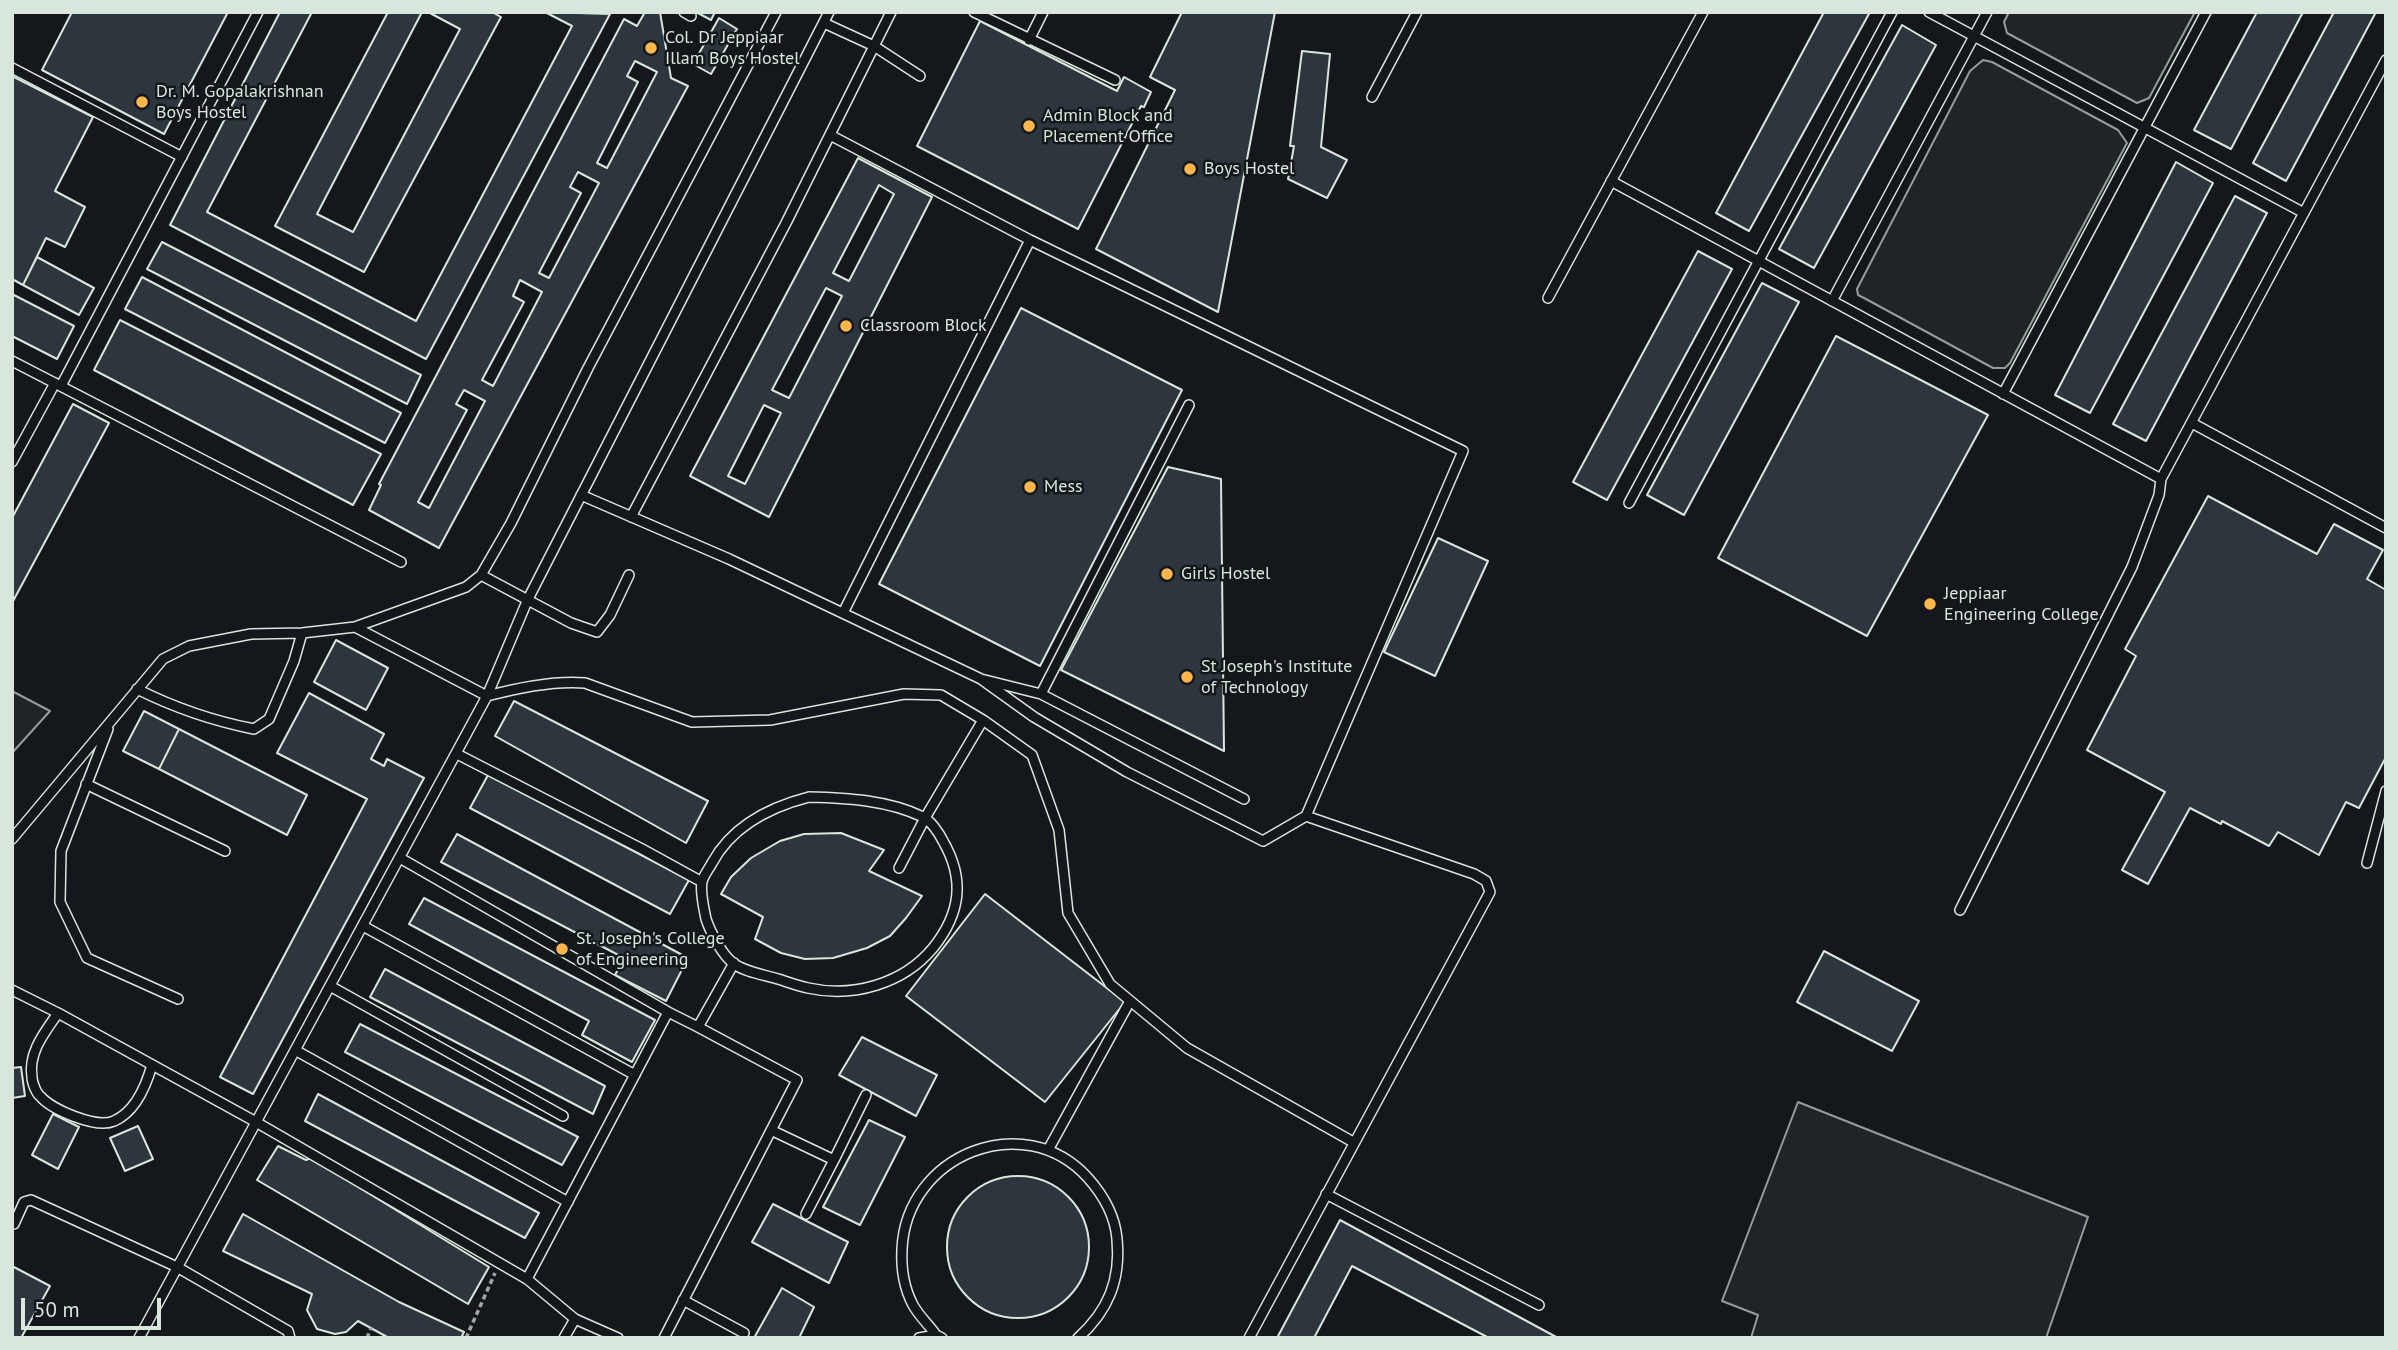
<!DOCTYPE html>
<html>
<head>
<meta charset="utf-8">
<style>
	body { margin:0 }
	#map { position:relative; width:2398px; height:1350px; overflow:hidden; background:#14181c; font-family:"PT Sans",sans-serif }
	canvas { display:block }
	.frame { position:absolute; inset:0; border:14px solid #d8e6dc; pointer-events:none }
	.scale { position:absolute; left:21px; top:1298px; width:140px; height:32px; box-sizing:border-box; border:4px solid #d8e6dc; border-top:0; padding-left:9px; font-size:21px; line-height:24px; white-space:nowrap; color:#d8e6dc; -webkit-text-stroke:5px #14181c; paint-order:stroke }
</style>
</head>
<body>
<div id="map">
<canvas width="2398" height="1350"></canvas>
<div class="frame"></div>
<div class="scale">50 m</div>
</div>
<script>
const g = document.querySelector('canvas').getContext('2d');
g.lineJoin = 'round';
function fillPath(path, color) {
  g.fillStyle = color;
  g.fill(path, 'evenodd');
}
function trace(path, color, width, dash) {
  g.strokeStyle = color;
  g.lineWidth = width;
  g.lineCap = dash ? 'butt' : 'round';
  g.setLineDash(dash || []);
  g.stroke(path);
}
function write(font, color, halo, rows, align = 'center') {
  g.font = font + ' "PT Sans",sans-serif';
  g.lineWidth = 5;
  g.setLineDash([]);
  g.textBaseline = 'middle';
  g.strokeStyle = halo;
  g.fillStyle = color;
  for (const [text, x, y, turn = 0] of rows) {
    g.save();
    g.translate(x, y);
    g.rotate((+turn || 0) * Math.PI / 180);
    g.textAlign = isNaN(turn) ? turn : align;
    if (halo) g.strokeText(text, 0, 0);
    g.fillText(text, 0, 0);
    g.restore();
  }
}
const green = new Path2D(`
	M2009 12H2195L2149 98 2137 103 2007 33 2004 22Z
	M1983 60 1992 62 2118 130 2127 143 2010 363 2005 368H1993L1864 298 1858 295 1857 289 1970 71Z
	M12 691 50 711 12 753Z
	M1798 1102 2088 1217 2046 1338H1751L1758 1315 1722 1301Z`);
fillPath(green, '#202428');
trace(green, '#939e99', 2);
const building = new Path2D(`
	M72 12H228L164 134 42 70Z
	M280 12H312L207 212 416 321 572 26 545 12 610 14 426 359 170 225Z
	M388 12H422L317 214 353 232 460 29 428 12H492L501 17 364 272 275 226Z
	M645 12H660L671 78 688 86 439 548 369 510 381 485 379 484 624 19 637 26ZM635 61 657 72 607 168 597 163 638 82 627 76ZM578 172 599 183 549 278 539 273 581 193 570 187ZM520 280 542 292 493 386 482 380 524 302 513 296ZM464 390 485 401 429 508 418 502 467 410 456 404Z
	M696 12H715L711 20Z
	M1182 12H1275L1218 312 1096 249 1175 90 1150 77Z
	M1824 12H1870L1749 231 1716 213Z
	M2257 12H2303L2231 149 2194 130Z
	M2334 12H2376L2286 181 2253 163Z
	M719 18 737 29 711 74 693 64Z
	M980 21 1117 91 1124 77 1151 92 1144 107 1141 106 1078 229 917 146Z
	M1902 25 1936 45 1814 268 1779 249Z
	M1302 51 1330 54 1321 147 1347 160 1327 198 1288 179 1294 146H1290Z
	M12 76 93 117 55 191 85 207 65 247 46 238 23 285 12 279Z
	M858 158 932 197 769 517 690 476ZM879 185 894 194 849 281 833 273ZM826 288 842 296 789 398 772 390ZM764 405 781 413 745 484 728 476Z
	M2176 162 2213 183 2090 413 2055 395Z
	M2235 196 2267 213 2146 441 2113 424Z
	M162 242 421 375 407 404 147 269Z
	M1698 251 1732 269 1607 500 1573 482Z
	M37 257 94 288 79 315 23 285Z
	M142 277 401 413 385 443 125 309Z
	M1762 283 1799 302 1684 515 1647 495Z
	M12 294 74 326 57 359 12 336Z
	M1021 308 1182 390 1040 666 879 584Z
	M120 320 381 454 353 505 94 370Z
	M1836 336 1988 415 1867 636 1718 558Z
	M73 404 109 423 12 603V518Z
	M1168 467 1221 479 1224 751 1061 670Z
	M2208 496 2317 554 2334 524 2383 550 2367 579 2386 590V757L2359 808 2346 802 2319 855 2278 832 2269 846 2222 821 2221 824 2190 808 2148 884 2122 870 2165 792 2087 750 2136 656 2125 649Z
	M1438 538 1488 561 1435 676 1384 652Z
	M336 640 388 668 366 710 314 682Z
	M309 693 384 734 371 759 384 766 387 759 424 778 253 1094 220 1077 367 799 277 753Z
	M514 701 708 801 686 843 495 736Z
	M144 711 179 729 159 769 123 751Z
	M179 729 307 795 287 835 159 769Z
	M488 775 689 880 670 914 470 808Z
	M841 833 884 850 869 871 922 896 906 918 890 936 867 948 833 958 805 959 781 953 755 939 763 917 721 894 731 877 751 858 780 841 804 834Z
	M457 834 688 958 666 1001 615 975 624 958 441 862Z
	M985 894 1125 1002 1045 1102 906 996Z
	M424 898 655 1020 632 1062 582 1035 589 1021 409 924Z
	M1824 951 1919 1001 1892 1051 1797 1002Z
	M385 969 605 1086 593 1114 370 997Z
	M360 1024 578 1137 562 1165 345 1052Z
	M862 1037 937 1075 916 1116 839 1075Z
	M21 1067 25 1096 12 1098V1068Z
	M318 1094 539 1213 525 1238 305 1121Z
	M53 1114 79 1127 58 1169 32 1155Z
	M869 1120 905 1137 860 1225 823 1207Z
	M138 1126 153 1159 125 1171 110 1138Z
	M278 1146 306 1160 311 1158 489 1267 468 1304 257 1180Z
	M947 1247a71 71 0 1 1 142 0a71 71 0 1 1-142 0Z
	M773 1204 848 1242 829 1283 752 1242Z
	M243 1214 399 1302 464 1332 461 1338H389L358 1321 346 1332 335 1334 317 1329 307 1310 312 1294 223 1251Z
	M1340 1220 1558 1338H1489L1352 1266 1314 1338H1277Z
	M12 1266 50 1286 21 1338H12Z
	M782 1288 814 1307 799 1338H754Z`);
fillPath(building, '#2c363c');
trace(building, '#d8e6dc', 2);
const lane = new Path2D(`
	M684 12 691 16
	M974 12 1115 80
	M1929 12 2304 213
	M824 23 874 46 920 76
	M1029 40 1043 12
	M12 68 182 157
	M1372 97 1417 12
	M830 135 1030 240 1463 451 1306 816 1263 841 1127 772 1034 717 981 679
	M1611 181 2161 479
	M1548 298 1703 12
	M1832 301 1987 12
	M12 361 401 562
	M61 386 258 12
	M2003 394 2206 12
	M2192 423 2386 528
	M12 462 55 383
	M581 495 729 559 981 679 1041 694 1244 799
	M1629 503 1892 12
	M631 517 786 223 891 12
	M481 575 571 623 597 632 610 615 629 575
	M843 613 1030 240
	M355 627 487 696C517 688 553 680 585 683L692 722 770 720 904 694 941 695 983 720 1032 755 1059 830 1068 913 1110 984 1187 1048 1353 1142
	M137 689C175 708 213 721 254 729L269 719 294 661 302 633
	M1041 694 1189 405
	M108 729 61 851 60 902 87 958 178 999
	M457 754 642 849 702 882
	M86 784 225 851
	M809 797C847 798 888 800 923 817 931 821 939 833 943 841 965 879 961 913 933 948 903 984 853 998 808 988 798 986 788 982 778 979 765 975 744 972 733 963 722 955 710 931 706 919 704 909 700 892 702 882 703 876 709 869 712 863 732 826 770 807 809 797Z
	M12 839 163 659 189 646 251 634 302 633 355 627 466 587 481 575 511 523 588 368 776 12
	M400 858 668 1012
	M2367 863 2386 791
	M899 868 925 818 983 720
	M1960 910 2132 567 2159 495 2161 479 2386 60
	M363 926 635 1075
	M330 986 563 1116
	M12 990 58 1013
	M295 1050 568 1202
	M152 1065C146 1086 135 1112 114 1121 97 1129 52 1110 40 1096 36 1093 32 1082 32 1077 28 1052 45 1032 58 1013L256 1122 527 1279
	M771 1130 834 1160 806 1214
	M1048 1150 1130 1001
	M834 1160 866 1095
	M1326 1194 1539 1305
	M14 1224 24 1202 31 1200 177 1267 288 1331 290 1338
	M683 1300 744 1333
	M936 1335C929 1325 919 1316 913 1305 904 1288 901 1268 902 1249 906 1155 1024 1107 1088 1178 1104 1196 1115 1215 1117 1239 1121 1280 1108 1311 1078 1338
	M139 1338 487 696 528 599 829 12
	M564 1338 575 1319
	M618 1338 575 1319 527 1279 668 1012 698 1027
	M664 1338 797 1080 698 1027 734 963
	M919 1338 936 1335 942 1338
	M1249 1338 1490 892 1486 881 1474 874 1306 816`);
trace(lane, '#d8e6dc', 12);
trace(new Path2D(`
	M367 1338 371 1328
	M466 1338 495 1273`), '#9da8a2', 3.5, [5, 3.5]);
trace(lane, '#14181c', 9);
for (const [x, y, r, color] of [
	[651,48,7,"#ffb74d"],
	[142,102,7,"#ffb74d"],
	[1029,126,7,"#ffb74d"],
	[1190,169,7,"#ffb74d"],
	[846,326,7,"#ffb74d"],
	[1030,487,7,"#ffb74d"],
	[1167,574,7,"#ffb74d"],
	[1930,604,7,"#ffb74d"],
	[1187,677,7,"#ffb74d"],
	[562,949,7,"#ffb74d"]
]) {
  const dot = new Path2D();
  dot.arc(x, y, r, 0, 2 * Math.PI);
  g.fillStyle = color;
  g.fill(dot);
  trace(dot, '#14181c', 2.5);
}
write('18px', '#d8e6dc', '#14181c', [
	["Col. Dr Jeppiaar",665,38],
	["Illam Boys Hostel",665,59],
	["Dr. M. Gopalakrishnan",156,92],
	["Boys Hostel",156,113],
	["Admin Block and",1043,116],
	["Placement Office",1043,137],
	["Boys Hostel",1204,169],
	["Classroom Block",860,326],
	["Mess",1044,487],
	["Girls Hostel",1181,574],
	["Jeppiaar",1944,594],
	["Engineering College",1944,615],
	["St Joseph's Institute",1201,667],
	["of Technology",1201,688],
	["St. Joseph's College",576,939],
	["of Engineering",576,960]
], 'left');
</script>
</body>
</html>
